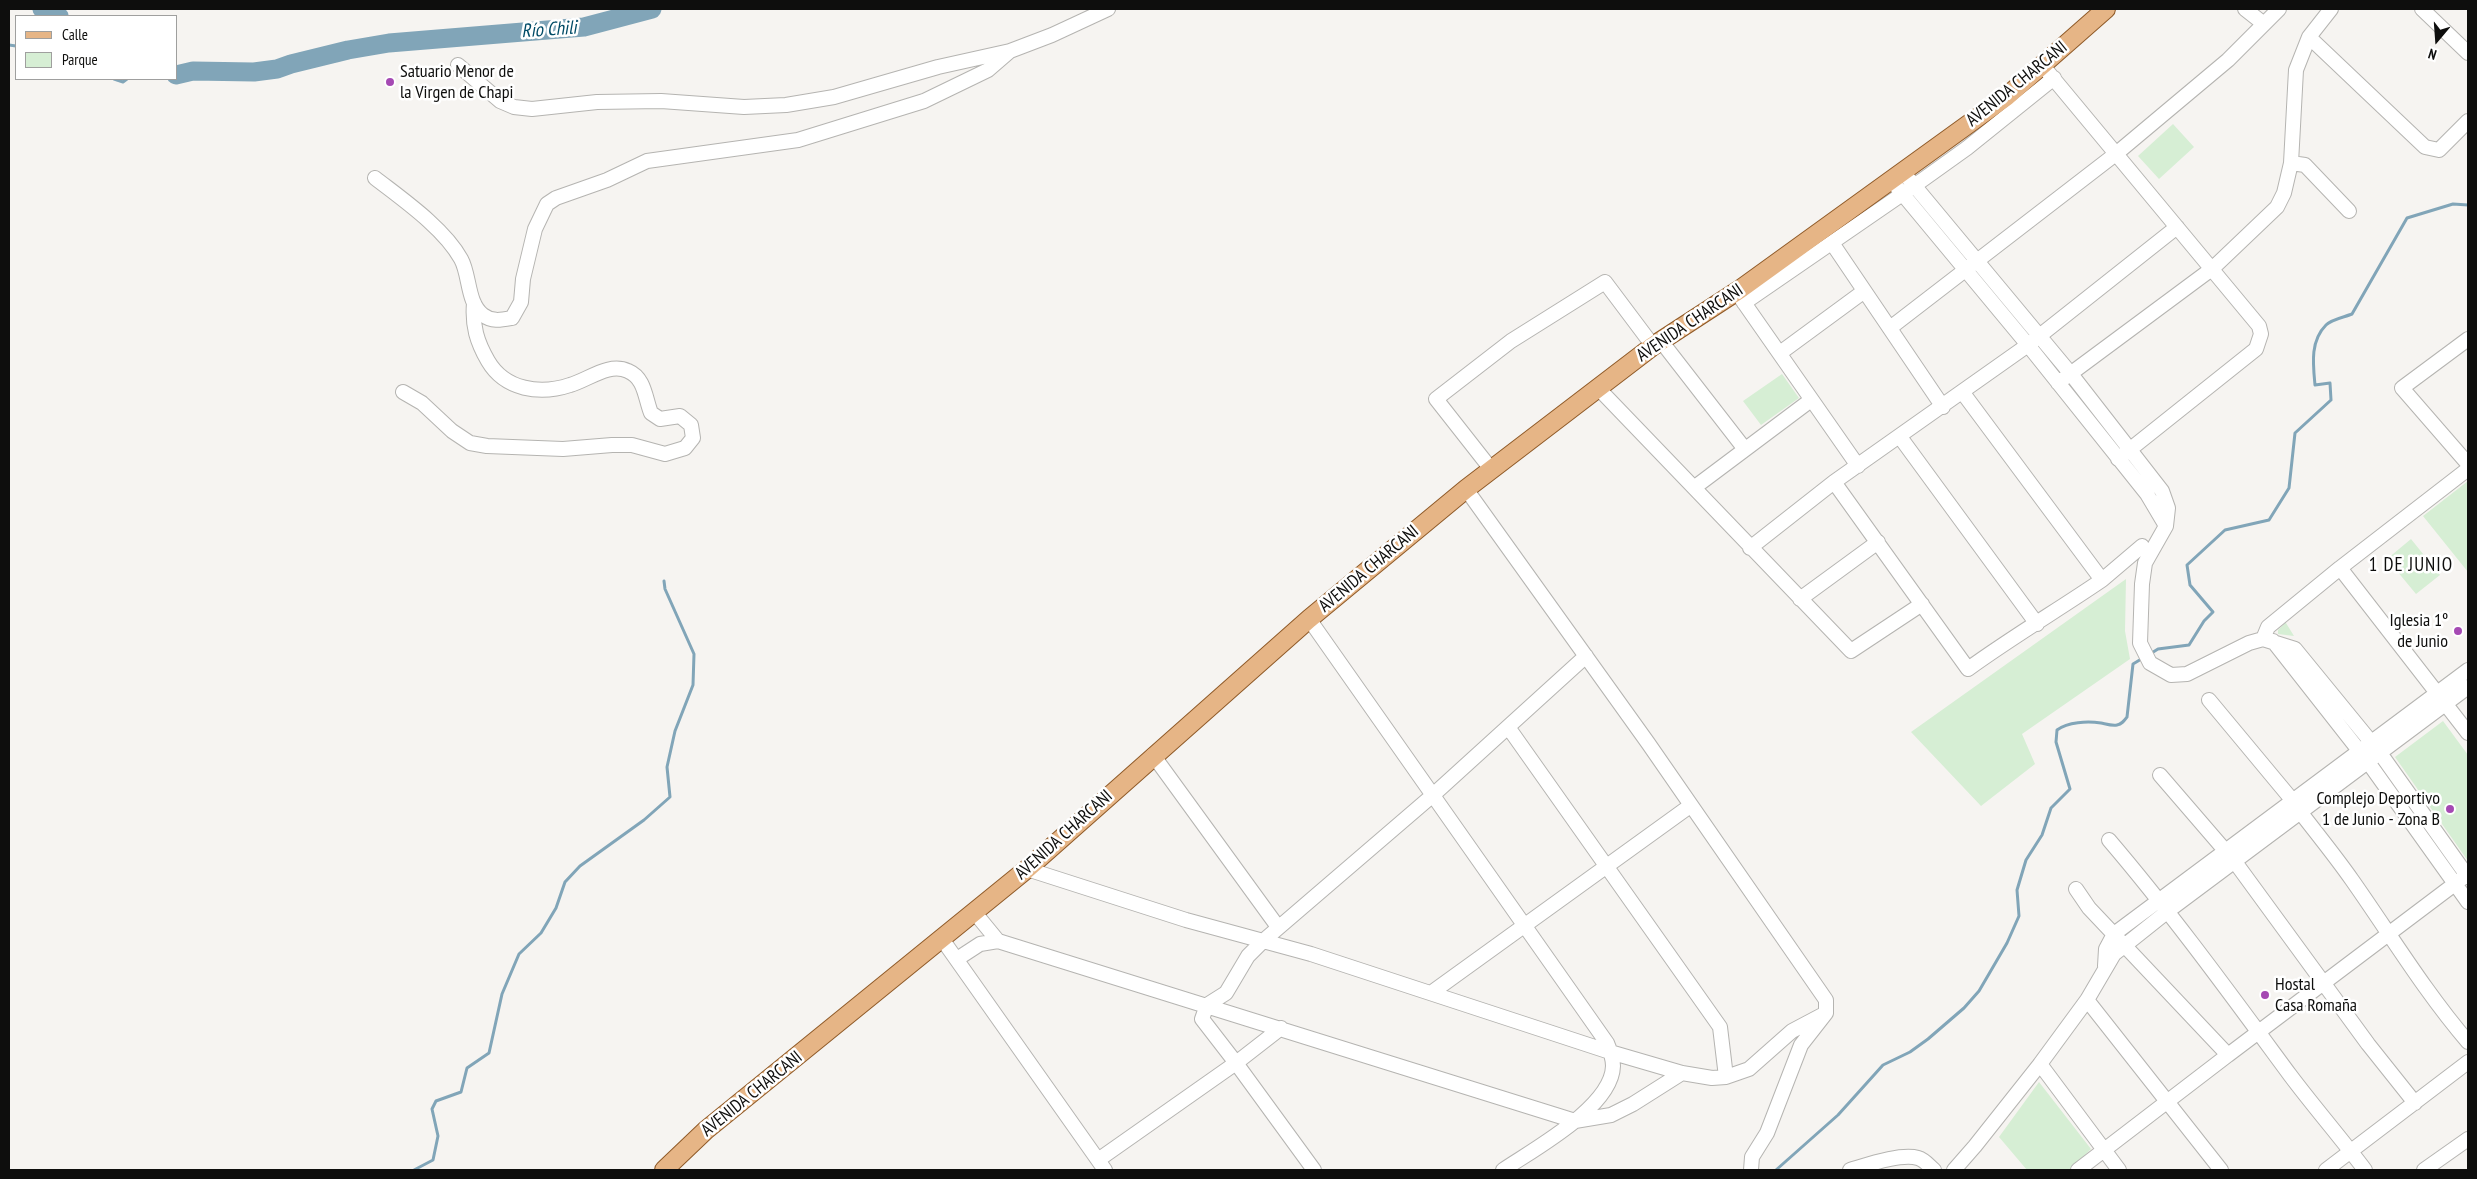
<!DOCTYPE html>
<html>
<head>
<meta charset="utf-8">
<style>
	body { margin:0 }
	#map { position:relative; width:2477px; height:1179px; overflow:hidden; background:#f6f4f1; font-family:"PT Sans Narrow",sans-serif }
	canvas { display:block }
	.frame { position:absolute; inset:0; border:10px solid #0e0e0d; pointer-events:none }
	.legend { position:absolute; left:15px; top:15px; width:162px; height:65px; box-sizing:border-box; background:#fff; border:1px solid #9f9f9e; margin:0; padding:6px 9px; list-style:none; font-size:15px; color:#0e0e0d }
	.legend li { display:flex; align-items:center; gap:10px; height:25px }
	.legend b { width:25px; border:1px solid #9f9f9e }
	.north { position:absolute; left:2412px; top:15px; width:50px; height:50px; -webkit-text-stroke:4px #fff; paint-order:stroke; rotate:198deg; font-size:14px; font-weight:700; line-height:20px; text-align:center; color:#0e0e0d }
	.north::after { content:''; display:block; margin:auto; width:18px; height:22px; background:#0e0e0d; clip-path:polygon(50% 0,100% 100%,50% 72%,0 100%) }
</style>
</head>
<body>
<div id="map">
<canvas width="2477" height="1179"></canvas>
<div class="frame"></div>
<ul class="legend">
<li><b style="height:6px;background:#e6b586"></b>Calle</li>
<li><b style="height:14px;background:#d6eed4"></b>Parque</li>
</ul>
<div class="north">N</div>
</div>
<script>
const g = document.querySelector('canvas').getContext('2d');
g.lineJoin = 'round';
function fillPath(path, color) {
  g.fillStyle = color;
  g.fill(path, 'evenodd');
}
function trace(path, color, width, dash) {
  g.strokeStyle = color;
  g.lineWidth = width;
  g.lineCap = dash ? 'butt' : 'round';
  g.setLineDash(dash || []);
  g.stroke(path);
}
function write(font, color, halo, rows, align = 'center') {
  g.font = font + ' "PT Sans Narrow",sans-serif';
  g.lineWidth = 5;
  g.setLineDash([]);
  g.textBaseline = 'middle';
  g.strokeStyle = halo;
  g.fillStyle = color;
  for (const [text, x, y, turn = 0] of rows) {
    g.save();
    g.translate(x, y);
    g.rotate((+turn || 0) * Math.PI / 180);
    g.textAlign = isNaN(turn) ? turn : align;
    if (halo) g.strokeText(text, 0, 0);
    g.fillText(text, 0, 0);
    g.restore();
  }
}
fillPath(new Path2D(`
	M2173 124 2194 147 2159 179 2138 156Z
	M1782 374 1799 398 1761 425 1743 401Z
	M2468 481V572L2423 516Z
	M2411 539 2440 575 2416 594 2387 559Z
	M2126 579 2125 631 2130 659 2022 734 2035 764 1981 806 1911 732Z
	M2286 622V623L2294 636 2278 634V630Z
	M2443 721 2468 755V861L2395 757Z
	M2384 766 2455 867 2450 870 2379 770Z
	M2039 1082 2091 1149 2070 1170H2027L1999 1137Z`), '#d6eed4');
trace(new Path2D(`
	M9 45 16 46
	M114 79 123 82 127 79
	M2150 654 2158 649 2189 645 2204 621 2213 612 2190 585 2187 565 2225 530 2269 520 2289 488 2295 433 2331 400 2330 383 2315 385C2313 364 2310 341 2326 325 2332 319 2345 317 2352 314L2407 218 2453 204 2468 205
	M414 1170 433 1160 438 1136 432 1109 436 1101 461 1092 467 1068 489 1053 502 994 519 954 541 933 556 908 565 882 580 866 644 820 670 797 667 767 675 731 693 685 694 654 665 589 664 581
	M1776 1170 1838 1115 1883 1065 1910 1052 1928 1039 1964 1008 1979 991 2007 943 2019 916 2017 890 2026 860 2042 835 2051 808 2070 789 2056 742 2057 730C2068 722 2087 721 2101 723 2106 724 2112 726 2117 725 2122 724 2124 721 2127 717L2133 664 2143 658`), '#81a5b8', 3);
trace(new Path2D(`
	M42 9 59 16
	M176 75 193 71 254 72 277 69 291 64 348 50 389 43 584 27 652 9`), '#81a5b8', 19);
const minor = new Path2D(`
	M2245 9 2264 24
	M2422 9 2468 53
	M2309 37 2425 147 2439 150 2468 121
	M458 65 500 101 514 107 532 109 597 102 661 101 744 107 786 105 834 97 938 67 1010 51 1052 35 1108 9
	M2043 66 2259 326 2261 334 2256 349 2118 459
	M2291 163 2305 165 2349 211
	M1903 172 2071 374 2162 491 2168 508 2166 526 2145 563 2142 584 2140 643 2150 663 2171 675 2187 674 2249 643 2263 639 2295 649 2380 753 2468 877
	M375 178C402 199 444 228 461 259 470 275 467 303 483 315 492 322 501 320 512 318L521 302 523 279 535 229 547 204 556 198 607 180 647 161 798 140 924 101 988 70 1010 51
	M1891 180 2028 345 2147 494 2166 526
	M1832 243 1943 407
	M1740 297 1858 466
	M1744 303 1914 186 1967 148 2054 78
	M1890 328 2117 153 2228 60 2279 9
	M2468 339 2402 388 2468 464
	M1661 341 1744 448
	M1780 353 1863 292
	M2058 383 2213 268 2277 207 2284 193 2291 163 2296 70 2309 37 2331 9
	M1598 388 1851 651 1922 604
	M403 392 422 403 452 431 470 443 487 446 563 449 612 445H632L665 454 685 448 693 438 691 425 680 416 660 419 651 413C645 398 645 378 628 371 609 362 588 380 570 385 540 395 505 390 488 361 477 342 472 326 474 303
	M1900 437 2037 624
	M1491 469 1436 399 1511 341 1605 282 1653 346
	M1834 482 1968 669C2012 637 2058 610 2102 580L1963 393
	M1695 487 1811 400
	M1466 489 1648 743 1826 1000V1013L1801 1045 1767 1133 1752 1157 1751 1170
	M1750 548 1834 482 2028 345 2177 227
	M2340 568 2468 733
	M2102 580 2142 546
	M1800 599 1878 542
	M1309 619 1607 1043C1610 1050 1613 1059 1613 1066 1612 1107 1534 1149 1503 1170
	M2263 639 2268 627 2340 568 2468 469
	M2273 641 2368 762 2468 902
	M2209 700 2293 801
	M1508 727 1720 1027 1726 1077
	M1153 755 1278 927
	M2160 775 2235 862 2368 1044 2415 1103
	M2301 813C2318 835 2336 857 2352 880 2390 934 2425 992 2468 1042
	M2109 840C2173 915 2231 995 2290 1075 2314 1107 2341 1138 2365 1170
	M1027 869 1186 920 1311 954 1610 1052 1682 1073 1712 1078 1726 1077 1749 1069 1792 1031 1826 1013
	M2076 889 2089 908 2228 1055 2468 874
	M975 913 998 941
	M942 939 1105 1170
	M957 959 980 944 998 941 1575 1121 1611 1115 1633 1104 1682 1073
	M2105 966 2106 949 2114 934 2468 670
	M1431 993 1690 806
	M2087 1000 2221 1170
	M2040 1064 2119 1170
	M1098 1160 1236 1063 1281 1028
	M1314 1170 1236 1063 1202 1019 1207 1005 1226 993 1248 956 1263 941 1433 795 1586 656
	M1850 1170C1867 1165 1901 1153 1918 1158 1925 1160 1929 1166 1934 1170
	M1954 1170 1975 1146 2040 1064 2087 1000 2114 954 2168 911 2468 687
	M2078 1170 2228 1055
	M2326 1170 2468 1062
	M2424 1170 2468 1139`);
const major = new Path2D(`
	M664 1170 706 1130 1027 869 1309 619 1466 489 1653 346 1739 290 2006 97 2106 9`);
trace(minor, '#b5b4b1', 16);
trace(major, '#8f5a28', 20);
trace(minor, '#fff', 14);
trace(major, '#e6b586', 18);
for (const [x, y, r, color] of [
	[390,82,5,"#a549b3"],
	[2458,631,5,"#a549b3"],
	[2450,809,5,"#a549b3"],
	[2265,995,5,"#a549b3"]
]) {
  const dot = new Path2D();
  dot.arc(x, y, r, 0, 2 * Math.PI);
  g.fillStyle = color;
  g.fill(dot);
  trace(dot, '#fff', 2);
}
write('18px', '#0e0e0d', '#fff', [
	["Satuario Menor de",400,72],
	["la Virgen de Chapi",400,93],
	["Iglesia 1º",2448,621,"right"],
	["de Junio",2448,642,"right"],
	["Complejo Deportivo",2440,799,"right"],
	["1 de Junio - Zona B",2440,820,"right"],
	["Hostal",2275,985],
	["Casa Romaña",2275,1006]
], 'left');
write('18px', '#0e0e0d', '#fff', [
	["AVENIDA CHARCANI",2017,84,-39],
	["AVENIDA CHARCANI",1690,323,-34],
	["AVENIDA CHARCANI",1369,569,-40],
	["AVENIDA CHARCANI",1064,835,-42],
	["AVENIDA CHARCANI",752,1094,-39]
]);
write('italic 19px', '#004b66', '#fff', [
	["Río Chili",549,30,-4]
]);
g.letterSpacing = '1px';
write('19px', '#0e0e0d', '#fff', [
	["1 DE JUNIO",2411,566]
]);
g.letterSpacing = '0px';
</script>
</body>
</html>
